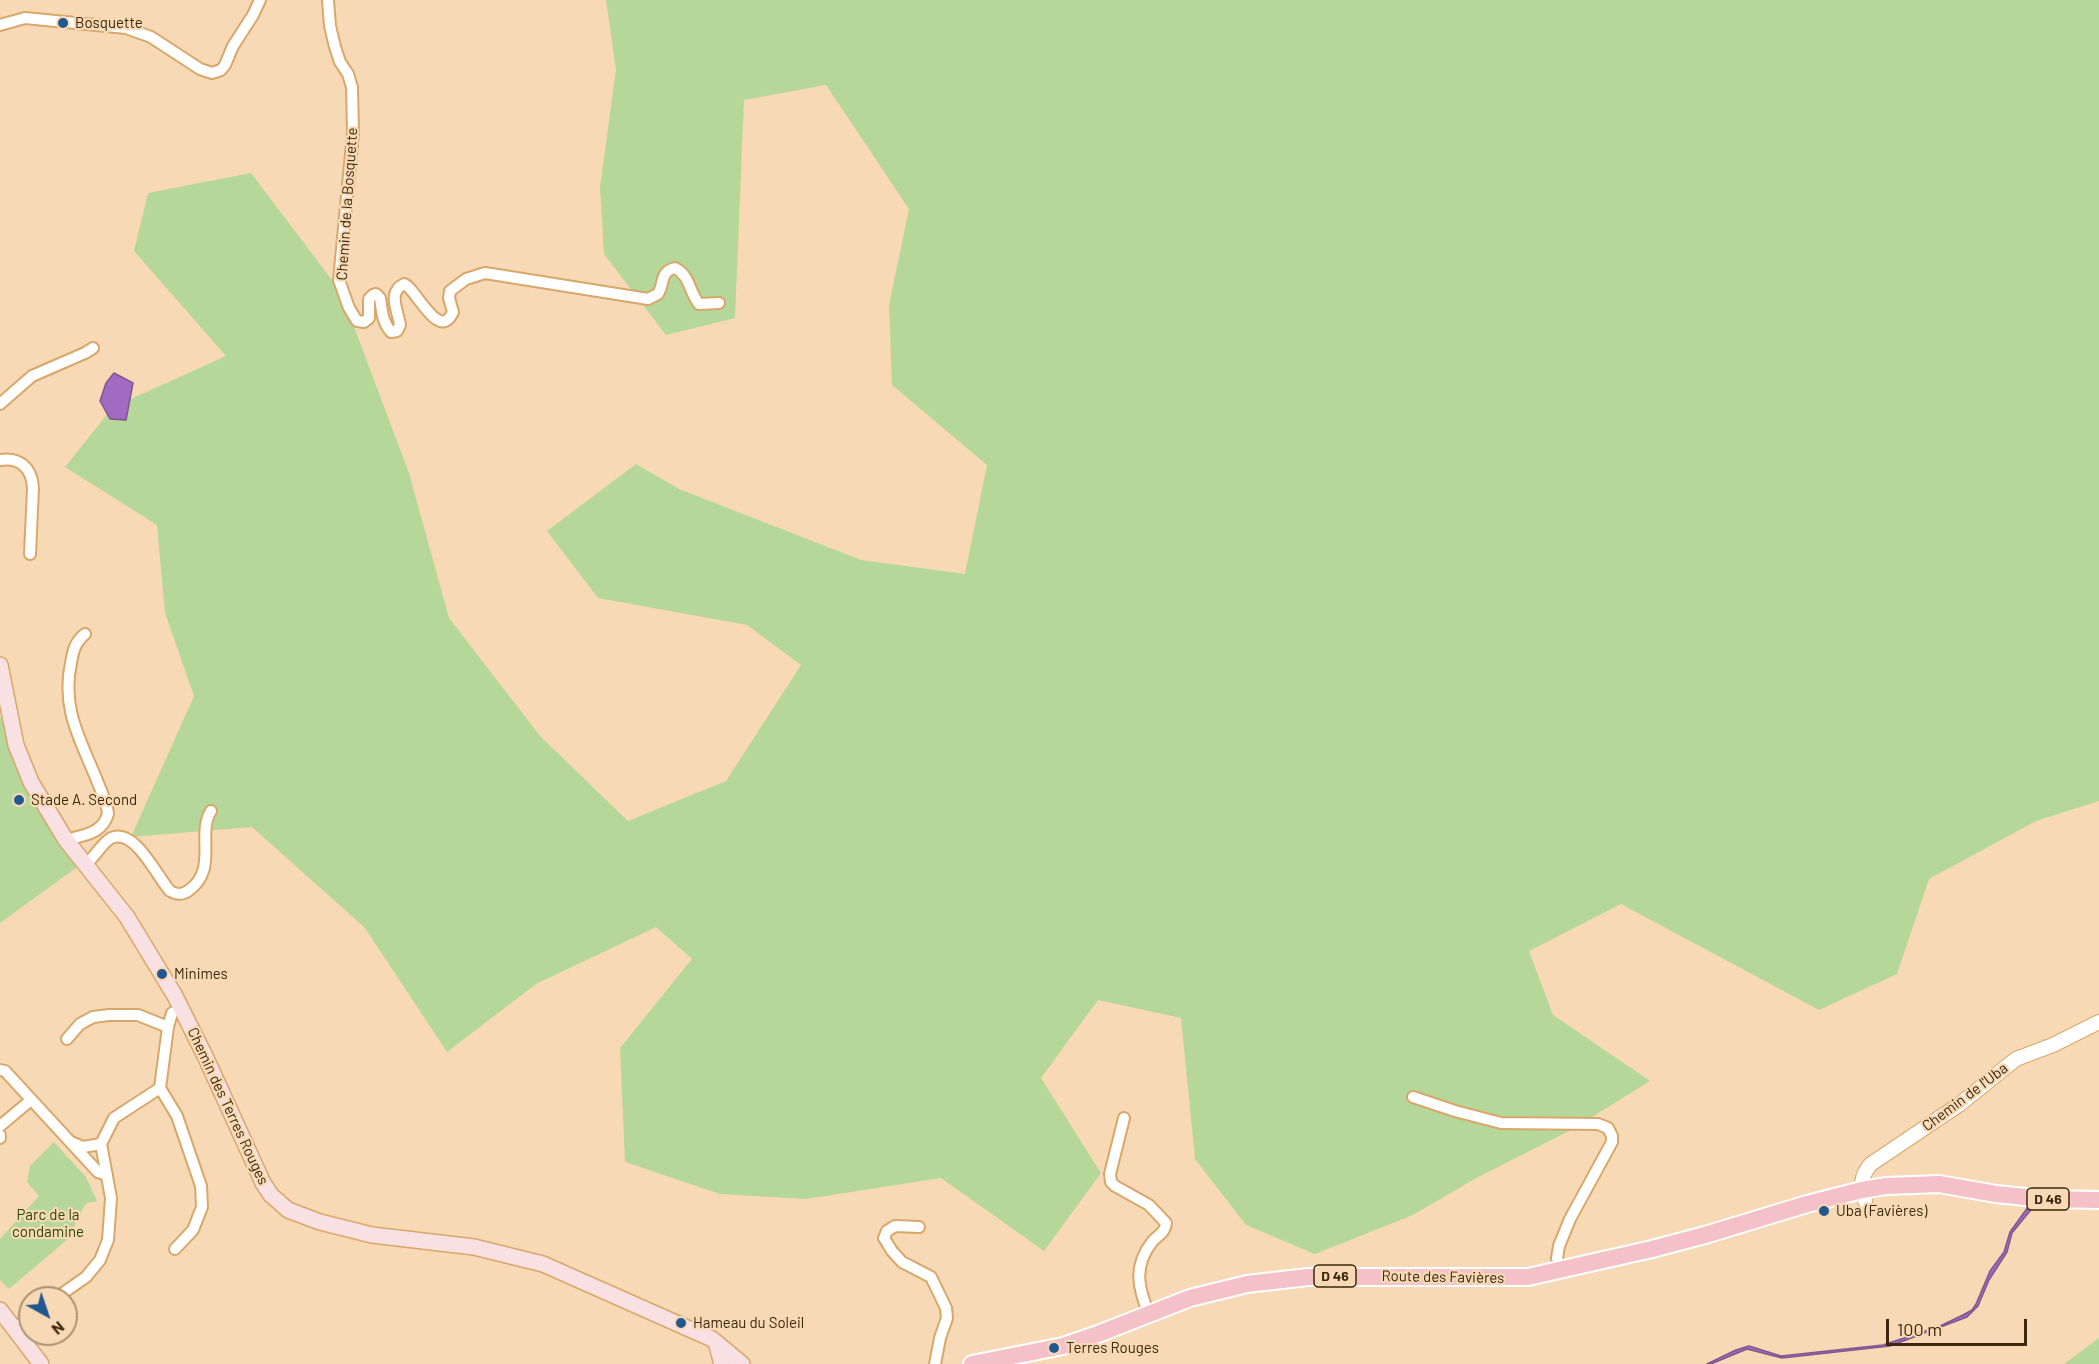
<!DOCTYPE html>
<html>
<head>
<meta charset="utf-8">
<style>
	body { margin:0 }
	#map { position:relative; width:2099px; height:1364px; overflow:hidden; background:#f8d9b5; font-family:Barlow,sans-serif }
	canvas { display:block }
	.north { position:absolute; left:18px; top:1286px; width:60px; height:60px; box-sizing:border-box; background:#f8d9b5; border:2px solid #ac9272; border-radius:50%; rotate:140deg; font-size:16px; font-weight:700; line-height:24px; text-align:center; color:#3b280d }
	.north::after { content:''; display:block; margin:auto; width:21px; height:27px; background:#21588f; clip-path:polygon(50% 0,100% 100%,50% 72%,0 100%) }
	.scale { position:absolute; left:1886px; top:1319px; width:141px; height:27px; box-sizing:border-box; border:3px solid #3b280d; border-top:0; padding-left:8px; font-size:18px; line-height:21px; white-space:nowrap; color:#3b280d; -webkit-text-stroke:4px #f8d9b5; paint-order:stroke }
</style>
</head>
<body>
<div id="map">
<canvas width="2099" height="1364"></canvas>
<div class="north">N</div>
<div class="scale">100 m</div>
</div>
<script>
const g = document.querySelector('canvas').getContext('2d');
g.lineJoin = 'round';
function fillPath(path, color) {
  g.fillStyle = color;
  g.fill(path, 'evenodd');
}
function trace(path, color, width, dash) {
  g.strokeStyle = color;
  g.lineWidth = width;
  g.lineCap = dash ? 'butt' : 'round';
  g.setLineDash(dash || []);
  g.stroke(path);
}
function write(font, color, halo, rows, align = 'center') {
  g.font = font + ' Barlow,sans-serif';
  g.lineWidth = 4.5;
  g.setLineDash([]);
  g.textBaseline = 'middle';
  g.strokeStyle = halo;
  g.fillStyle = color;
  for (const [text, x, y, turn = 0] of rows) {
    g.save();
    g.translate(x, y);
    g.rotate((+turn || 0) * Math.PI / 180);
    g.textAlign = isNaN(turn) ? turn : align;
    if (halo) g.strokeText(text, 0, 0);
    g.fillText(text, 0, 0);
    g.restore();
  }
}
fillPath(new Path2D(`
	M606 0H2099V801L2036 821 1929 879 1897 974 1819 1010 1621 904 1529 951 1553 1015 1650 1081 1571 1130 1478 1177 1413 1215 1315 1254 1246 1225 1195 1159 1181 1018 1098 1000 1041 1078 1101 1173 1044 1251 941 1178 806 1199 720 1194 625 1162 620 1048 692 959 656 927 536 984 447 1052 365 928 252 827 131 837 194 696 165 613 157 525 65 467 113 407 226 356 134 251 148 193 251 173 341 292 409 473 449 618 540 736 628 821 726 781 801 665 747 625 598 598 547 531 636 464 679 489 861 560 965 574 987 465 892 385 889 305 909 209 826 85 744 100 735 318 666 335 604 254 600 187 616 70Z
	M0 717 9 726 80 865 0 923Z
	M54 1142 86 1177 97 1201 87 1203 83 1208 68 1239 9 1289 0 1280V1239L39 1196 27 1182 30 1166Z
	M2099 1338V1364H2064Z`), '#b5d79a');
const water = new Path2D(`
	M114 373 133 383 126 420 110 419 100 401 106 383Z
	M2033 1200 2038 1201 2012 1233 2007 1252 1989 1280 1978 1306 1967 1317 1890 1346 1782 1358 1747 1349 1711 1364H1707L1736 1350 1749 1346 1781 1356 1883 1345 1940 1326 1963 1315 1972 1310 1976 1304 1990 1271 2004 1252 2010 1232Z`);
fillPath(water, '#a26ac3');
trace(water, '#83568c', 1.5);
const minor = new Path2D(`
	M328 0 330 26 335 47 340 62 348 74 352 87 353 133 339 280 349 308 357 321 364 322 369 318V299L373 295 376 294 380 298C382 310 382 322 391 332L397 331 400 325C398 311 387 292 404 284 416 288 439 343 453 312L449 298 450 291 466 279 485 273 648 299 658 294C665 283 659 272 675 268 690 275 689 292 699 304L719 303
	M0 25 25 18 126 28 151 37 200 69 212 73 221 70 225 65 233 46 253 15 260 0
	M0 404 32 376 85 353 93 348
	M0 460C20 457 32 468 33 488L30 554
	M66 840C84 835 102 834 108 814 107 803 102 793 98 783 81 740 61 710 71 663 73 651 75 642 85 634
	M85 865C94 858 102 843 111 838 135 827 157 877 170 891 177 895 182 895 188 891 219 870 196 834 211 811
	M67 1039 80 1024 93 1017 109 1015H138L168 1027
	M0 1070 5 1071 98 1172 107 1175
	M160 1088 177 1116 201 1186 202 1207 193 1230 175 1249
	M1413 1097 1455 1111 1501 1123 1598 1124 1608 1128 1612 1136V1142L1570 1219 1559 1246 1557 1258 1561 1270
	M1124 1118 1110 1174 1111 1182 1115 1186 1149 1205 1166 1223C1165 1233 1158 1235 1152 1242 1133 1266 1138 1288 1149 1314
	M0 1126 31 1100
	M0 1135V1138
	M71 1142 83 1147 101 1144
	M919 1227 895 1226 887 1231 884 1238 892 1251 902 1262 931 1277 946 1308 947 1318 940 1338 935 1364
	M56 1298 86 1277 100 1260 108 1240 111 1198 101 1144 114 1118 160 1088 168 1027 172 1013 181 1008
	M14 1329 30 1317`);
const tertiary = new Path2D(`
	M1865 1201C1861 1186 1860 1176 1871 1164L1960 1104 2016 1059 2053 1045 2099 1022`);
const secondary = new Path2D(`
	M0 665 16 745 31 782 66 840 127 917 175 996 206 1058 263 1183 271 1195 288 1210 320 1222 372 1235 474 1247 543 1264 712 1339 742 1364
	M0 1310 41 1364
	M716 1342 722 1364`);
const primary = new Path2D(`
	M972 1364 1063 1346 1098 1334 1190 1298 1247 1284 1308 1277H1528L1652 1249 1705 1235 1807 1204 1862 1190 1886 1186 1939 1184 1996 1194 2045 1199 2099 1200`);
trace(minor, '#d8a769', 14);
trace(tertiary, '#d8a769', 16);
trace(secondary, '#d8a769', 18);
trace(primary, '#fff', 20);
trace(minor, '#fff', 10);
trace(tertiary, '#fff', 14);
trace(secondary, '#f9e0e3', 15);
trace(primary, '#f3c1c7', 16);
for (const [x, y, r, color] of [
	[63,23,6,"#21588f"],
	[19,800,6,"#21588f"],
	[162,974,6,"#21588f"],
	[1824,1211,6,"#21588f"],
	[681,1323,6,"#21588f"],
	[1054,1348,6,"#21588f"]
]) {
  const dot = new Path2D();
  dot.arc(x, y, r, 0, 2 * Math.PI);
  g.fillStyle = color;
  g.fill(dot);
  trace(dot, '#f8d9b5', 2);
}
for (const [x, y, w] of [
	[2048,1199,42],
	[1335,1276,42]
]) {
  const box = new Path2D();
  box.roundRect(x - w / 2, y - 11, w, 22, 4.5);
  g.fillStyle = '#f8d9b5';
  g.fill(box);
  trace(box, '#3b280d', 1.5);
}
write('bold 14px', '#3b280d', null, [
	["D 46",2048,1199],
	["D 46",1335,1276]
]);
write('15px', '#3b280d', '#f8d9b5', [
	["Bosquette",75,23],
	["Stade A. Second",31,800],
	["Minimes",174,974],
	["Uba (Favières)",1836,1211],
	["Hameau du Soleil",693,1323],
	["Terres Rouges",1066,1348]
], 'left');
write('15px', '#3b280d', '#f8d9b5', [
	["Chemin de la Bosquette",347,204,-86],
	["Chemin de l'Uba",1965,1097,-37],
	["Chemin des Terres Rouges",228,1106,65],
	["Route des Favières",1443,1277,1]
]);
write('15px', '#294900', '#f8d9b5', [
	["Parc de la",48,1215],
	["condamine",48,1232]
]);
</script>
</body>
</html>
